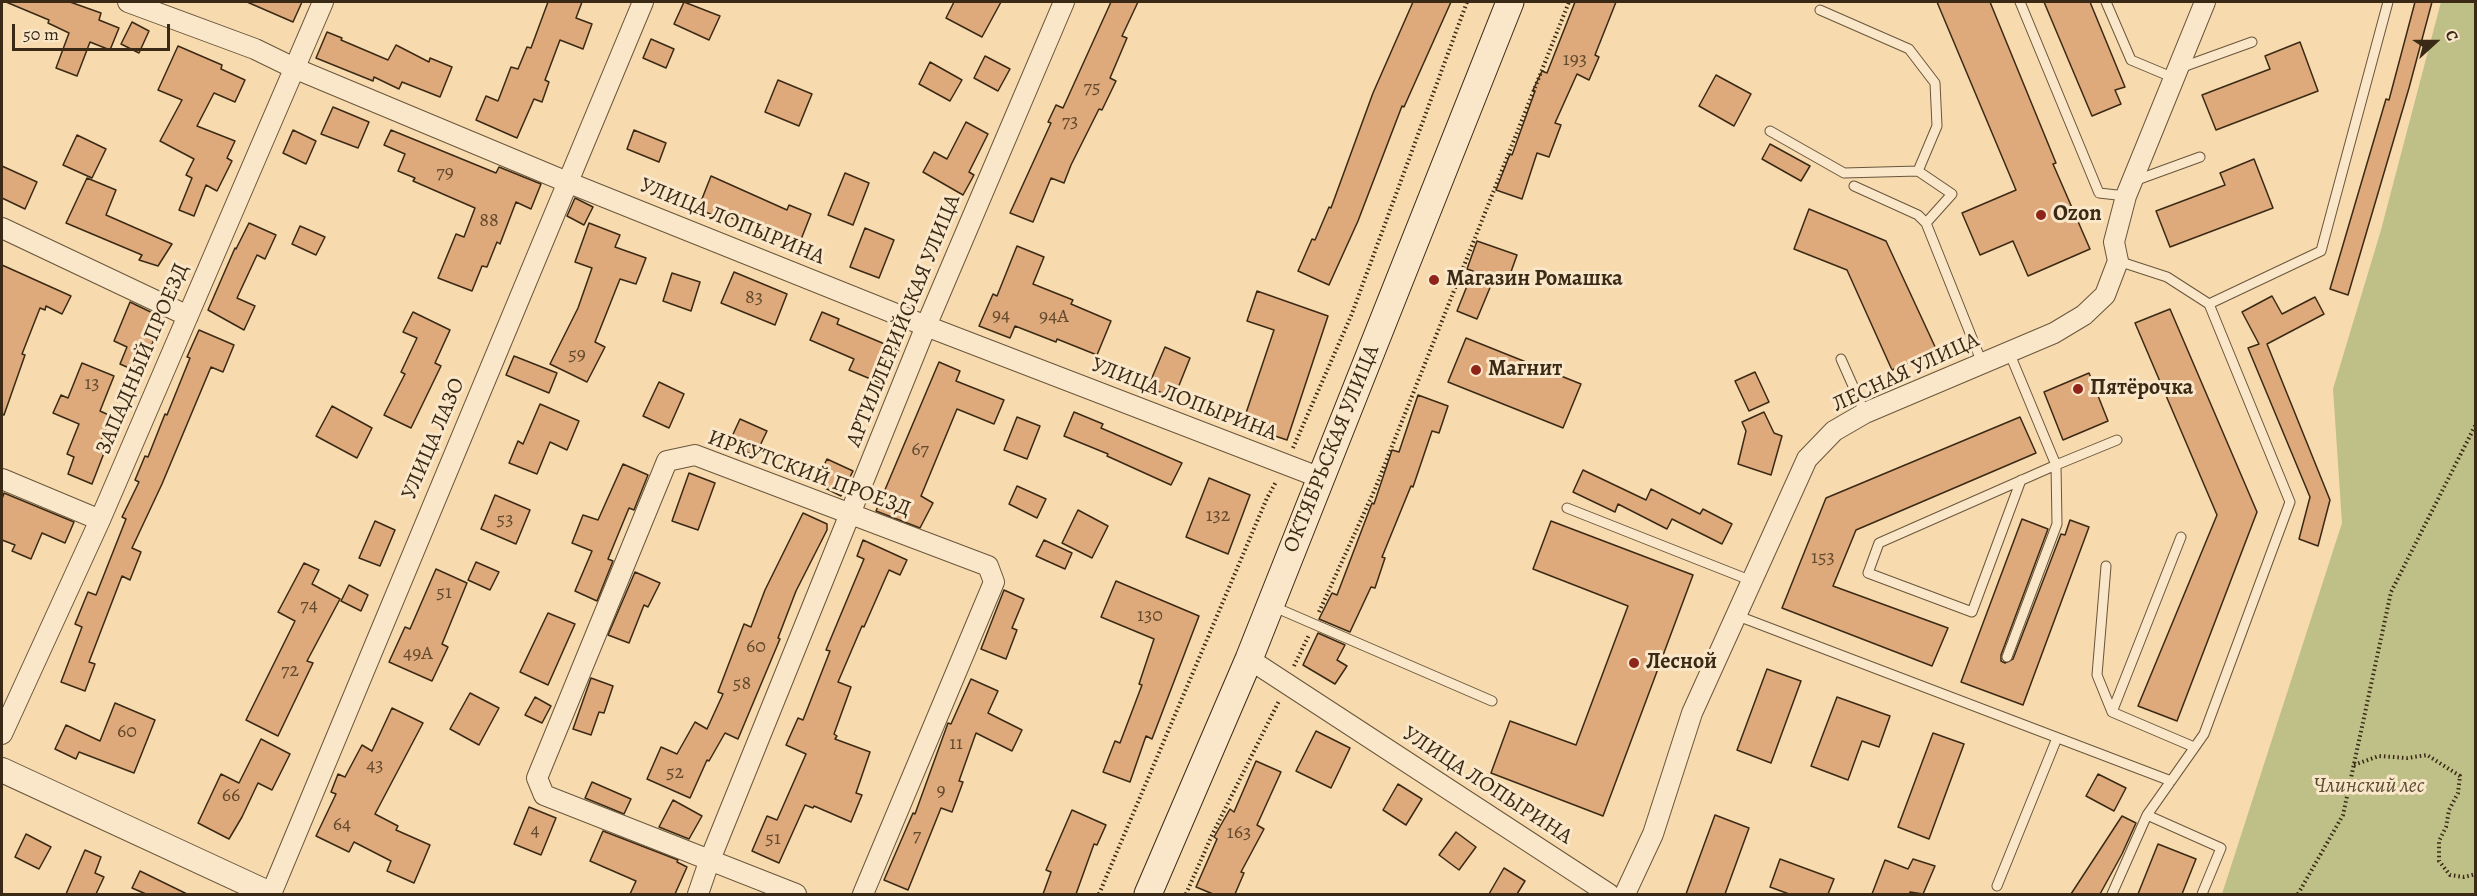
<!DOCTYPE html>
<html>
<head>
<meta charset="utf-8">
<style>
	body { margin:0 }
	#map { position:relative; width:2477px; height:896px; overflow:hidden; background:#f7daad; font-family:Alegreya,serif }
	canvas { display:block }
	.frame { position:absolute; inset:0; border:3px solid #3a2a15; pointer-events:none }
	.north { position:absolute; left:2405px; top:12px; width:60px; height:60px; -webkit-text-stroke:4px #fae7ca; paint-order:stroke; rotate:69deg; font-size:16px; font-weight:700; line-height:24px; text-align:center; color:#3a2a15 }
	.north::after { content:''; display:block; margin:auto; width:21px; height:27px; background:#3a2a15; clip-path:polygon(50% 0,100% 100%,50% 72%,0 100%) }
	.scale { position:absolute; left:12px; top:24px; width:158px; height:27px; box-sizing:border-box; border:3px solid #3a2a15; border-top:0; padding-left:8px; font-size:18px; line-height:21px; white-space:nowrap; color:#3a2a15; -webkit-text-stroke:4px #fae7ca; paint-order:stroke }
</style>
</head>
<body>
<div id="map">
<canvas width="2477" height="896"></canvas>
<div class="frame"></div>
<div class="north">С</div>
<div class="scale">50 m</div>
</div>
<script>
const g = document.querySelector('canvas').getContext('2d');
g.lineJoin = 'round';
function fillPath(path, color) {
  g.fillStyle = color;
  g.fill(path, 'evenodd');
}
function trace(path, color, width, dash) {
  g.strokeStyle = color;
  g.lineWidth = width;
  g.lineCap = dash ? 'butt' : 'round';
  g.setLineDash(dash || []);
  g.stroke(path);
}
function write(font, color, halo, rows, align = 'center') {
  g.font = font + ' Alegreya,serif';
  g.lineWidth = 6;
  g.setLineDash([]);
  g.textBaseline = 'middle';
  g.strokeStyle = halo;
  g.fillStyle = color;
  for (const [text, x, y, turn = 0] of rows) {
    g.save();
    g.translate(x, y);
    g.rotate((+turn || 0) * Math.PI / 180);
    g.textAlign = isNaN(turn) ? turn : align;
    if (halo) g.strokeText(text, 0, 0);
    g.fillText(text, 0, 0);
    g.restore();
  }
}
fillPath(new Path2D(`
	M2441 2H2476L2475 894H2222L2342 523 2333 389 2381 230Z`), '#bfbf88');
const building = new Path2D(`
	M6 2H70L101 13 99 20 119 28 110 50 90 42 77 76 56 68 69 33 48 23 49 20Z
	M247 2H302L293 22Z
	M548 2H582L576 18 592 24 583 49 560 40 545 80 549 82 542 102 534 99 517 138 476 120 486 96 498 101 511 67 518 69 527 47 531 48Z
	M684 2 720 16 709 40 674 24Z
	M954 2H1001L982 37 946 18Z
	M1111 2H1138L1122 36 1127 38 1110 78 1116 81 1102 110 1099 109 1071 165 1064 183 1051 178 1033 222 1010 213 1051 123 1048 122 1056 105 1063 108Z
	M1413 2H1451L1404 107 1402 106 1358 221 1329 285 1298 271 1312 239 1315 240 1329 207 1331 208 1373 93Z
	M1575 2H1616L1595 55 1599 57 1589 80 1577 74 1555 123 1561 125 1549 157 1537 153 1522 199 1496 190 1510 154 1512 155 1535 91 1533 90 1542 71 1547 73Z
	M1937 2H1990L2056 163 2053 164 2090 249 2028 276 2013 241 1980 255 1962 213 2016 190Z
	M2044 2H2090L2125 87 2115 90 2121 104 2092 116Z
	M2415 2H2432L2409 88 2348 295 2330 289 2386 99 2389 100Z
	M132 22 149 31 139 53 121 44Z
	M327 32 342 38 341 40 388 60 396 45 429 62 430 58 452 67 440 97 402 82 399 89 374 77 373 81 316 58Z
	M651 39 674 49 666 68 643 58Z
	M2300 42 2318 91 2216 130 2202 95 2270 69 2265 56Z
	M178 46 222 65 221 69 245 80 235 102 214 93 197 126 235 141 227 158 232 161 217 191 206 185 194 216 179 210 192 178 186 175 194 159 160 141 182 100 158 90Z
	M985 56 1010 69 998 91 974 78Z
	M930 62 962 80 950 101 919 84Z
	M1716 75 1751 94 1734 126 1699 106Z
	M778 80 812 94 799 126 765 112Z
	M333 107 369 122 358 148 321 134Z
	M966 122 988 134 969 172 974 175 963 195 923 172 934 152 947 159Z
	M293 130 316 141 306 164 283 153Z
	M391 130 496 173 499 167 541 184 531 209 516 202 500 244 497 242 487 267 482 266 472 291 438 278 456 234 464 237 475 208 413 181 415 178 398 171 405 154 384 145Z
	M634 130 666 143 659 162 627 149Z
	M77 135 106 149 92 178 63 165Z
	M1770 144 1810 166 1801 181 1762 159Z
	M2254 159 2273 208 2170 247 2156 211 2225 185 2220 173Z
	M2 166 37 182 25 209 2 198Z
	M845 173 869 183 853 225 828 215Z
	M711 176 787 210 789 205 811 214 800 242 766 228 764 233 721 213 720 218 698 209Z
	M87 178 116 190 106 215 172 244 158 266 139 260 142 255 66 223Z
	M575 198 593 207 584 225 567 216Z
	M1809 209 1886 241 1937 351 1892 370 1847 270 1794 249Z
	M249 223 276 235 265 259 257 255 237 298 255 306 244 330 208 310 235 248 236 249Z
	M589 223 620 235 615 247 646 258 636 284 620 279 595 342 605 347 587 382 550 364 578 308 592 268 575 262Z
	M300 226 325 237 316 255 292 244Z
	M865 228 894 240 879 278 850 267Z
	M1477 241 1517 255 1507 283 1494 278 1477 319 1457 311 1473 271 1467 269Z
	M1017 246 1044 257 1033 284 1073 300 1071 304 1111 321 1097 355 1057 339 1056 342 1015 326 1010 338 979 326 993 294 997 296Z
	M2 265 71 296 62 314 46 306 45 310 40 308 22 354 25 355 4 415 2 414Z
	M734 272 787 294 775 325 721 303Z
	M672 273 700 282 691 311 663 301Z
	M1257 291 1328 316 1287 440 1242 425 1274 330 1247 321Z
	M2272 296 2282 314 2315 297 2324 314 2267 344 2330 500 2318 546 2299 539 2310 497 2248 348 2259 344 2242 312Z
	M130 302 163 318 147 356 150 357 143 374 120 364 127 347 114 341Z
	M2170 309 2257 512 2177 721 2138 706 2217 515 2135 323Z
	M413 312 450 330 435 363 441 366 411 428 384 415 405 374 401 372 417 338 403 332Z
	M822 312 839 319 837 324 899 350 885 385 849 370 854 359 810 340Z
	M199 330 234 345 223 372 211 367 162 484 132 548 141 552 130 580 122 576 89 662 95 664 85 691 61 682 82 627 75 624 88 592 96 595 126 519 122 517 139 482 135 480 145 456 148 457 165 414 167 415 190 358 187 357Z
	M1466 338 1581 384 1563 428 1448 382Z
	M1165 347 1190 358 1174 398 1148 387Z
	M514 356 557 373 549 393 506 375Z
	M939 362 960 371 956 381 1004 400 994 424 957 409 921 496 933 503 920 528 876 511Z
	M82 363 114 376 100 411 111 416 97 451 104 453 92 484 68 474 74 457 67 454 79 424 53 413 61 395 68 398Z
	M1755 372 1769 402 1749 411 1735 381Z
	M2089 373 2108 421 2063 440 2044 392Z
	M659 382 684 394 669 428 643 416Z
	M1418 395 1448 406 1439 433 1432 431 1413 487 1411 486 1382 557 1385 558 1375 588 1371 587 1350 632 1319 619 1332 593 1337 595 1372 503 1374 504 1392 450 1399 452Z
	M540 404 579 421 567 450 550 442 537 474 509 463 518 441 523 444Z
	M332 406 372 428 357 458 316 436Z
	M1074 412 1103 424 1101 428 1182 463 1171 485 1107 456 1108 454 1064 436Z
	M1764 412 1774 433 1782 436 1771 475 1738 464 1746 431 1742 422Z
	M1017 417 1040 426 1027 459 1004 450Z
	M2020 417 2036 453 1856 530 1833 586 1948 628 1932 666 1782 608 1826 498Z
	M740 419 767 431 755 456 729 443Z
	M827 459 853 471 841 496 815 483Z
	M623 464 648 475 634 510 629 508 608 559 613 561 597 601 575 591 592 551 572 543 583 515 598 520Z
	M1583 470 1646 500 1651 489 1700 514 1703 509 1732 524 1722 544 1672 519 1667 529 1618 504 1615 512 1573 492Z
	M689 473 715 483 698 530 672 521Z
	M1209 478 1250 495 1228 554 1186 537Z
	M1017 486 1046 499 1037 518 1009 504Z
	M4 493 74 522 65 543 42 533 31 559 12 551 15 545 2 540V499Z
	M495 495 530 510 516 544 481 529Z
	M1078 510 1108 526 1092 558 1062 543Z
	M803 513 827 524V530L796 591 778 638 780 639 738 739 725 733 709 761 707 760 690 798 647 779 661 747 677 754 695 722 707 729 723 694 718 692 744 624 751 627 765 590Z
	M2022 519 2048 529 2001 655V661L2005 663 2013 659 2061 534 2065 535 2070 520 2089 527 2023 705 1961 682Z
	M375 521 395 530 380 566 359 558Z
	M1551 521 1693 575 1603 816 1491 773 1510 721 1576 745 1628 606 1533 569Z
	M863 540 907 560 900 575 889 570 864 627 862 626 838 682 851 687 834 734 837 736 835 739 870 752 856 793 862 795 851 822 814 806 813 808 805 805 779 863 752 851 767 816 777 820 806 754 786 745 798 718 803 720 830 651 826 650 864 559 857 556Z
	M1044 540 1072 553 1065 569 1036 556Z
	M476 562 499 572 490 590 468 580Z
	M304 563 319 570 312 584 340 599 307 661 313 663 278 736 246 720 295 621 278 612Z
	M436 569 467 583 442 644 448 647 432 681 389 662 405 627 410 629Z
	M635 572 660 583 648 607 644 605 629 643 608 635Z
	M1116 581 1199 616 1152 739 1146 736 1130 782 1103 772 1115 741 1120 743 1142 685 1139 684 1154 639 1101 617Z
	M349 585 368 595 361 611 341 601Z
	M1004 590 1024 599 1012 628 1017 630 1006 659 981 649Z
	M548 613 575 624 548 685 520 672Z
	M1318 633 1345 645 1337 660 1347 666 1335 684 1303 665Z
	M1767 669 1801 681 1771 763 1737 750Z
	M591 678 613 686 604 713 599 712 591 735 573 729Z
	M971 679 998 691 988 713 1022 730 1012 751 976 733 959 781 963 782 952 812 941 808 908 890 884 880 913 813 915 814 948 723 951 724Z
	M470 693 499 708 479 745 450 729Z
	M535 697 551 706 542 723 525 715Z
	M1837 697 1890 716 1879 747 1862 741 1848 780 1811 766Z
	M115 703 155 720 134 773 79 752 76 759 55 749 66 725 100 741Z
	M392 708 423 723 375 814 398 826 396 830 430 845 414 883 387 871 391 861 354 842 349 852 316 836 336 794 331 792 338 774 345 777 362 745 372 751Z
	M1316 731 1350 748 1331 788 1296 771Z
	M1933 733 1964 744 1929 839 1898 827Z
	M261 739 290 754 272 790 258 783 242 817 229 839 198 823 221 774 239 783Z
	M1256 761 1281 772 1257 825 1264 829 1241 872 1244 873 1235 894H1213L1196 887 1217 839 1214 837 1230 809 1234 812Z
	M2098 774 2126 788 2114 811 2086 796Z
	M592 782 631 799 624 814 585 798Z
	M1398 784 1422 799 1406 825 1383 810Z
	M673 800 702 816 689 839 659 827Z
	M529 807 556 818 541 855 514 844Z
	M1072 810 1106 825 1097 845 1094 844 1076 894H1043L1051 872 1046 870Z
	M1715 815 1749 828 1725 894H1686Z
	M2122 816 2136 823 2122 854 2100 894H2071Z
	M603 831 678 860 677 862 687 867 675 894H630L636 881 590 861Z
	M1456 832 1476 847 1459 870 1439 855Z
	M26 834 51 847 39 869 15 857Z
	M2158 844 2196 859 2182 894H2138Z
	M85 850 101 857 95 873 104 877 96 894H66Z
	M1780 859 1834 879 1828 894H1789L1770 887Z
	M1913 859 1935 866 1923 894 1910 892V894H1872L1885 860 1908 869Z
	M1504 868 1525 881 1517 894H1489Z
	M140 871 187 894H146L132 888Z`);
fillPath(building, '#dea97b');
trace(building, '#3a2a15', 1.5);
const service = new Path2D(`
	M2020 2 2099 193 2126 196
	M2106 2 2131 60 2174 78
	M1820 10 1909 49 1935 83 1937 126 1918 171 1952 194 1926 223
	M2180 68 2252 42
	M1770 131 1844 173 1918 171
	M2134 181 2200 157
	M1854 186 1918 215 1926 223 1982 363
	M2118 261 2167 277 2209 304 2321 251 2388 2
	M2009 352 2056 465 1879 543 1868 573 1972 612 2021 480
	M1841 359 1865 413
	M1567 508 1752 581
	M2106 566 2097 675 2112 712 2194 747
	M1272 606 1492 701
	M1738 616 2171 781
	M2007 657 2057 524 2056 465 2117 440
	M2112 712 2181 537
	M2147 815 2221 848 2202 894
	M1997 886 2057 738
	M2112 894 2147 815 2204 734 2290 502 2209 304`);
const minor = new Path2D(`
	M128 2 255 49 294 68 567 182 926 326 1321 478
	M2 228 188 316
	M2 479 100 520
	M1249 659 1609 894
	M2 734 100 520 323 2
	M271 894 643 2
	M698 894 709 862 926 326 1064 2
	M796 894 544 795 537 778 667 461 695 455 988 566 994 582 863 894
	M1625 894 1653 834 1692 713 1807 459 1834 431 1865 413 2054 333 2084 315 2105 295 2118 261 2114 242 2126 196 2205 2`);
const tertiary = new Path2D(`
	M2 770 270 894`);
const secondary = new Path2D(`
	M1148 894 1249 659 1510 2`);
trace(service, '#69563b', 11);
trace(minor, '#69563b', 22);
trace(tertiary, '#69563b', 26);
trace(secondary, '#3a2a15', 29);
trace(new Path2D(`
	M1293 448 1351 316 1467 2
	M1319 612 1375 489 1569 2
	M1294 666 1309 635
	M2354 765 2379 756 2407 758 2427 755 2460 776 2458 793 2449 810 2446 827 2439 841V861L2450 875 2464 877 2476 874
	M1099 894 1267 498 1276 482
	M1186 894 1212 835 1279 701
	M2298 894 2343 815 2391 592 2476 424`), '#3a2a15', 4, [1.5, 3]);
trace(service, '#fae7ca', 9);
trace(minor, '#fae7ca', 20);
trace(tertiary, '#fae7ca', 24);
trace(secondary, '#fae7ca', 27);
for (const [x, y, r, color] of [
	[2041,215,6,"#8f2418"],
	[1434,280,6,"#8f2418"],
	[1476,370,6,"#8f2418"],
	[2078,389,6,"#8f2418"],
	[1634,663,6,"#8f2418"]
]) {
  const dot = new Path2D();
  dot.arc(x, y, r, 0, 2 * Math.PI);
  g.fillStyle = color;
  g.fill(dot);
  trace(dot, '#fae7ca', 2);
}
write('20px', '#634a2e', null, [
	["193",1575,60],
	["75",1092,88],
	["73",1070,122],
	["79",445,173],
	["88",489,221],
	["83",754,298],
	["94",1001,316],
	["94А",1054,317],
	["59",577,355],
	["13",92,384],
	["67",920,450],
	["132",1218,516],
	["53",505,520],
	["153",1823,558],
	["51",444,593],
	["74",309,606],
	["130",1150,616],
	["60",756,647],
	["49А",418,654],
	["72",290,671],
	["58",742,684],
	["60",127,732],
	["11",956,744],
	["43",375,766],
	["52",675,773],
	["9",941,791],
	["66",231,796],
	["64",342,825],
	["4",535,831],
	["163",1239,833],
	["7",917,836],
	["51",773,839]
]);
write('bold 22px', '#3a2a15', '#fae7ca', [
	["Ozon",2053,215],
	["Магазин Ромашка",1446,280],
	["Магнит",1488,370],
	["Пятёрочка",2090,389],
	["Лесной",1646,663]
], 'left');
write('22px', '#3a2a15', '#fae7ca', [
	["УЛИЦА ЛОПЫРИНА",732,222,22],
	["АРТИЛЛЕРИЙСКАЯ УЛИЦА",904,321,-68],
	["ЗАПАДНЫЙ ПРОЕЗД",143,359,-67],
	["ЛЕСНАЯ УЛИЦА",1906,373,-25],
	["УЛИЦА ЛОПЫРИНА",1184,400,21],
	["УЛИЦА ЛАЗО",434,439,-67],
	["ОКТЯБРЬСКАЯ УЛИЦА",1332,449,-68],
	["ИРКУТСКИЙ ПРОЕЗД",809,474,20],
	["УЛИЦА ЛОПЫРИНА",1487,786,33]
]);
write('italic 22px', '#5b4f32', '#fae7ca', [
	["Члинский лес",2369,787]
]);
</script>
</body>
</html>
